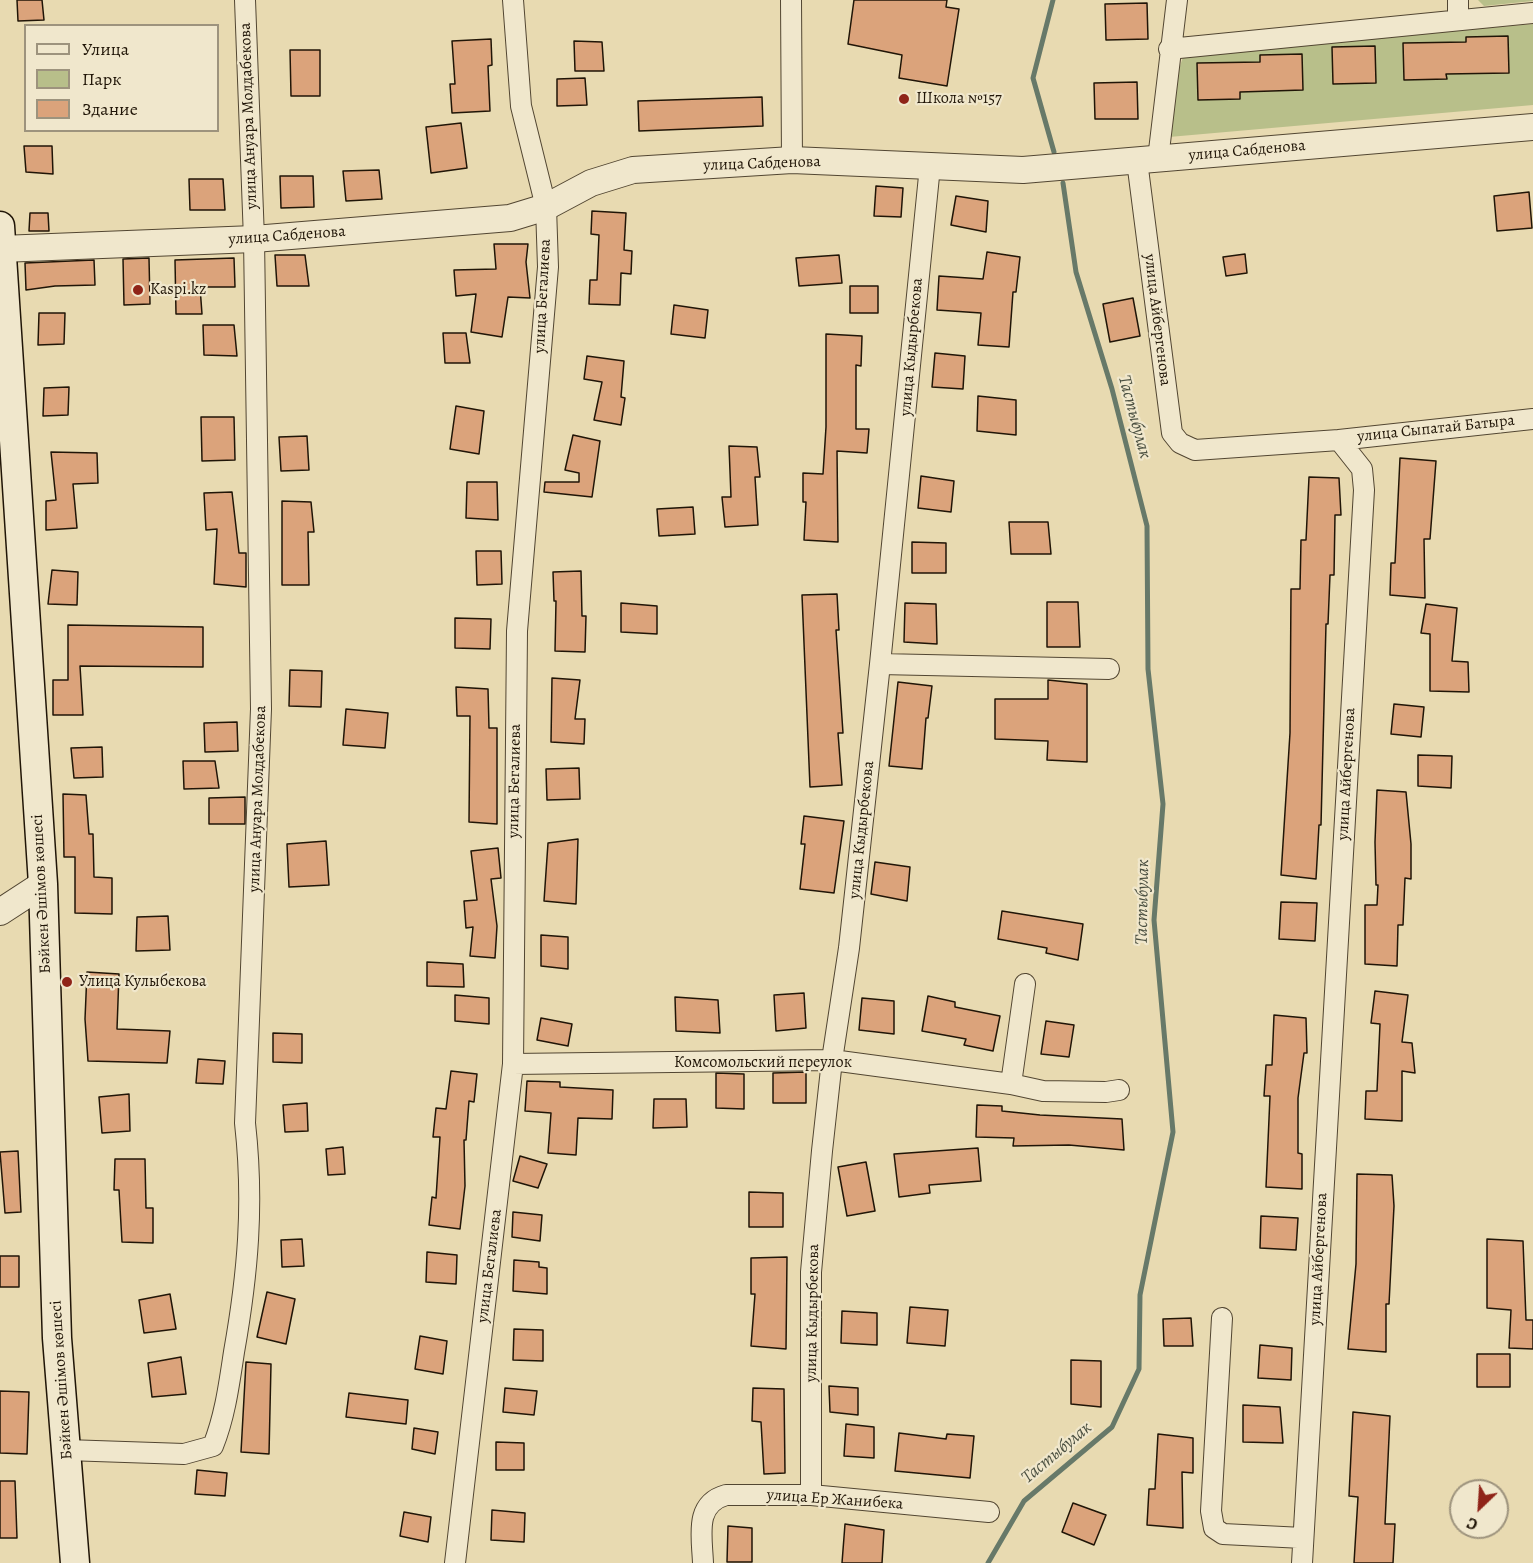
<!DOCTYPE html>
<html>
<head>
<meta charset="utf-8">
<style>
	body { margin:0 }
	#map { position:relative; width:1533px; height:1563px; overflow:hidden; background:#e8dab1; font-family:Alegreya,serif }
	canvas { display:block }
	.legend { position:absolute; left:24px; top:24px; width:195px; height:108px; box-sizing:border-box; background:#f0e7cc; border:2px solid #9d937d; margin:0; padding:8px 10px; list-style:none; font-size:18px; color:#201507 }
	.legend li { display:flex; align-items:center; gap:12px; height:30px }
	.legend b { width:30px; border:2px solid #9d937d }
	.north { position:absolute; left:1449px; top:1479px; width:60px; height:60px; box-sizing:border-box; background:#f0e7cc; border:2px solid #9d937d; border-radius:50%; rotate:205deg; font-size:16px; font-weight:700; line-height:24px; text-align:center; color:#201507 }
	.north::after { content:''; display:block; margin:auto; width:21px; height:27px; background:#8f2418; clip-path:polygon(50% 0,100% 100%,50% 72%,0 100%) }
</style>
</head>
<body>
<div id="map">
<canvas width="1533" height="1563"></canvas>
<ul class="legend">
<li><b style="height:8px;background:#f0e7cc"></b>Улица</li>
<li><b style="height:16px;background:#b8bf8a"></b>Парк</li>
<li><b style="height:16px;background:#dba37b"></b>Здание</li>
</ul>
<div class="north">С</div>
</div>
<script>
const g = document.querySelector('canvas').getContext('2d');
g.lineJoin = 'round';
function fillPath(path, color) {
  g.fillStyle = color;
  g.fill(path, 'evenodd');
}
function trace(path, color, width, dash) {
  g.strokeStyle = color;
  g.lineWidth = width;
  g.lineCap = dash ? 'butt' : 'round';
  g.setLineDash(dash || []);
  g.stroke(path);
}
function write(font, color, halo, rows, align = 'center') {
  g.font = font + ' Alegreya,serif';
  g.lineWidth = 4.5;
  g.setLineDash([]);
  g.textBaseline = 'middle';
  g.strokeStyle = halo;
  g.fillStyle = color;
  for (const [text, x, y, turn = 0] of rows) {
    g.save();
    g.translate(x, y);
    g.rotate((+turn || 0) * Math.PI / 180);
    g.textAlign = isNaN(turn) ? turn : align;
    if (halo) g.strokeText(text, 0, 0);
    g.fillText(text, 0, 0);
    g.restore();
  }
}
fillPath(new Path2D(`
	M1478 0H1533V1L1484 6Z
	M1533 24V105L1169 137 1177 75 1183 57 1191 54Z`), '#b8bf8a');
trace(new Path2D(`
	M1053 0 1033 78 1054 152
	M988 1563 1024 1501 1112 1427 1139 1369 1140 1295 1173 1132 1154 920 1163 804 1148 669 1147 526 1112 389 1076 272 1063 183`), '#677969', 5);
const building = new Path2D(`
	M17 0H42L44 20 18 21Z
	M854 0H947L946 7 959 9 947 86 899 78 902 55 848 44Z
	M1147 3 1148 39 1106 40 1105 4Z
	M1508 36 1509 73 1446 74 1447 79 1404 80 1403 43 1466 42V37Z
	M491 39 492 65 488 66 490 111 452 113 450 84H455L452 41Z
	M574 41 602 42 604 71H575Z
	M1375 46 1376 83 1333 84 1332 47Z
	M290 50H320V96H291Z
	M1302 54 1303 90 1240 92V99L1198 100 1197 63 1260 62V55Z
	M585 78 587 105 557 106V79Z
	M1137 82 1138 119H1095L1094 83Z
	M762 97 763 126 639 131 638 101Z
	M461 123 467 168 431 173 426 127Z
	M24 146H52L53 174 26 172Z
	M379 170 382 199 346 201 343 171Z
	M280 176H313L314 207 281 208Z
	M189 179H223L225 210H190Z
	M876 186 903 188 901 217 874 216Z
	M1529 192 1532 228 1497 231 1494 196Z
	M956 196 988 201 986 232 951 225Z
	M592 211 626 213 624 250 632 251 631 274 621 273 620 305 589 304 590 280H597L599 235 591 234Z
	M30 213H48L49 231H29Z
	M494 244H528L526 262 530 298 508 297 502 337 471 332 476 294 456 296 454 270 496 269Z
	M987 252 1020 257 1016 292H1013L1009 347 978 345 981 313 937 310 939 276 983 279Z
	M1245 254 1247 273 1226 276 1223 257Z
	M275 255H305L309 286H277Z
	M839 255 842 283 799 286 796 258Z
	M149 258 150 304 124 305 123 259Z
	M234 258 235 287H200L202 314H176L175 260Z
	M94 260 95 285 55 286 26 290 25 263Z
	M850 286H878V313H850Z
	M1133 298 1140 336 1110 342 1103 304Z
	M674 305 708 310 705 338 671 334Z
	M39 313H65L64 344 38 345Z
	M203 325H234L237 356 204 355Z
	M443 333H466L470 363H445Z
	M826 334 862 336 861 366 856 365V429H869L867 453 837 451 838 542 804 540 806 502H803V473L823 474 826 427Z
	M935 353 965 356 963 389 932 387Z
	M587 356 624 361 621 397 625 398 621 425 594 420 602 382 584 379Z
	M69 387 68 415 43 416 44 388Z
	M978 396 1016 400V435L977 431Z
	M456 406 484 411 479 454 450 449Z
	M201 417H234L235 460 202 461Z
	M573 435 600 441 592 497 544 492 545 482H579V473L565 470Z
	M307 436 309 470 281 471 279 437Z
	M729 446 757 447 760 477H755L758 525 725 527 722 497H731Z
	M51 452 97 453 98 483 73 484 77 528 46 530V501L56 500Z
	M1400 458 1436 461 1430 539H1424L1425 598 1390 595 1391 563H1395Z
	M921 476 954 481 951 512 918 508Z
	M1309 477 1339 478 1341 515H1335L1334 575H1330L1328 624H1326L1321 825H1319L1316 879 1281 875 1290 733 1291 589H1300L1301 540H1306Z
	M467 482H497L498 520 466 518Z
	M232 492 239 553H246V587L214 584 217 529 206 530 204 493Z
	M282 501 311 502 314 532H308L309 585H282Z
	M693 507 695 534 659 536 657 509Z
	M1009 522H1048L1051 554H1011Z
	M912 542 946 543V573H912Z
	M476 551H501L502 584 477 585Z
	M52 570 78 572 77 605 48 604Z
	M581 571 582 616H586L585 652 555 651 556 601H554L553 572Z
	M837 594 839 630H836L843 733H838L842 785 810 787 802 595Z
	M1047 602H1078L1080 647H1047Z
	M621 603 657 606V634L621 632Z
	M905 603 936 604 937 644 904 642Z
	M1426 604 1457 608 1452 661 1468 662 1469 692 1430 691V634L1421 633Z
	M455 618 491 619 490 649 455 648Z
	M68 625 203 627V667L80 666 83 715H53V680H68Z
	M290 670 322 671 321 707 289 706Z
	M552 678 580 680 575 719H585L584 744 551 742Z
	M1048 680 1087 684V762L1047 760 1048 741 995 739V699H1048Z
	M898 682 932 686 928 718H926L922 769 889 766Z
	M456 687 488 689 489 728H497V824L469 822 470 716H457Z
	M1394 704 1424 707 1421 737 1391 734Z
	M346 709 388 713 385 748 343 745Z
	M237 722 238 751 205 752 204 723Z
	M102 747 103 777 74 778 71 748Z
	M1418 755 1452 756 1451 788 1418 786Z
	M183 761H215L219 788 184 789Z
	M579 768 580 799 547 800 546 769Z
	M1377 790 1406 792 1411 844V879L1405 878 1403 925H1398L1397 966 1365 964V905H1377L1378 885H1376L1375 842Z
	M63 794 86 795 89 834H93L94 877 112 878V914L75 913V857H64Z
	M245 797V824H209V798Z
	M804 816 844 821 834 893 800 889 805 844H801Z
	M578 839 576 904 544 901 548 843Z
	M326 841 329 885 289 887 287 844Z
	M498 848 501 878 491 879 497 926 495 958 470 956 473 927 466 928 464 901 477 900 471 851Z
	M875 862 910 867 907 901 871 894Z
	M1281 902 1317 903 1315 941 1279 939Z
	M1002 911 1083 924 1078 960 1046 953 1047 948 998 939Z
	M168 916 170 950 136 951 137 917Z
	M541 935 568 937V969L541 966Z
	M427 962 463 964 464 987 427 986Z
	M87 972 119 974 117 1029 170 1031 167 1063 88 1061 85 1019Z
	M1375 991 1408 995 1402 1042 1412 1043 1415 1073 1402 1071V1121L1365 1119 1366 1091H1377L1380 1024 1371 1023Z
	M804 993 806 1028 776 1031 774 995Z
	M455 995 489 998V1024L455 1021Z
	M928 996 955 1002V1007L1000 1016 993 1051 964 1045 966 1039 922 1031Z
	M675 997 718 1000 720 1033 676 1031Z
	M862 998 894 1001V1034L859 1030Z
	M1274 1015 1306 1018 1307 1053H1304L1298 1098V1153L1302 1154V1189L1266 1187 1270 1096H1264L1266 1065H1272Z
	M541 1018 572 1024 568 1046 537 1040Z
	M1046 1021 1074 1025 1069 1057 1041 1054Z
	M273 1033 302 1034V1063L273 1062Z
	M198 1059 225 1061 223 1084 196 1083Z
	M451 1071 477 1074 474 1102 469 1101 466 1140H464L465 1186 460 1229 429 1225 432 1197 436 1198 440 1137H433L436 1108 446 1109Z
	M806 1072V1103H773V1073Z
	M716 1073 744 1074V1109L716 1108Z
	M527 1081 560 1082V1087L613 1090 612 1119 578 1118 576 1155 548 1153 551 1113 525 1111Z
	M129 1094 130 1131 102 1133 99 1097Z
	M654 1099H686L687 1127 653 1128Z
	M307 1103 308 1131 285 1132 283 1105Z
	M977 1105 1002 1106V1111L1040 1115 1122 1119 1124 1150 1069 1145 1013 1146 1014 1138 976 1137Z
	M343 1147 345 1174 328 1175 326 1149Z
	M978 1148 981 1181 929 1185 930 1193 899 1197 894 1154Z
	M18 1151 21 1212 5 1213 0 1152Z
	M520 1156 547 1164 538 1188 513 1181Z
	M115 1159H145L146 1208H153V1243L122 1242 119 1190H114Z
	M866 1162 875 1211 847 1216 838 1167Z
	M1357 1174 1392 1175 1394 1206 1389 1304H1386V1352L1348 1349 1356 1264Z
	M749 1192 783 1193V1227H749Z
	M513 1212 542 1215 540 1241 512 1237Z
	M1261 1216 1298 1218 1296 1250 1260 1248Z
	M302 1239 304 1266 282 1267 281 1240Z
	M1487 1239 1523 1241 1526 1320H1533V1349L1509 1348 1511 1310 1487 1308Z
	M427 1252 457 1255 456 1284 426 1282Z
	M0 1256H19V1287H0Z
	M787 1257 786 1349 751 1346 755 1294H751V1258Z
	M514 1260 539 1262V1267L547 1268V1294L513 1291Z
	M267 1292 295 1299 286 1344 257 1337Z
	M170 1294 176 1329 144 1333 139 1300Z
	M910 1307 948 1310 945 1346 907 1343Z
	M842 1311 877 1313V1345L841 1343Z
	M1191 1318 1193 1346H1164L1163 1319Z
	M514 1329 543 1330V1361L513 1360Z
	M420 1336 447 1341 443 1374 415 1369Z
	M1260 1345 1292 1348 1291 1380 1258 1378Z
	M1477 1354H1510V1387H1477Z
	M181 1357 186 1394 152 1397 148 1363Z
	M1071 1360 1101 1361V1407L1071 1404Z
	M246 1362 271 1364 269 1454 241 1452Z
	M829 1386 858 1388V1415L830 1412Z
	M505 1388 537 1391 534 1415 503 1412Z
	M753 1388 784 1389 785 1473 764 1474 761 1422 752 1421Z
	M0 1391 29 1392 27 1454 0 1453Z
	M349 1393 408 1400 406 1424 346 1417Z
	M1243 1405 1280 1407 1283 1443 1243 1442Z
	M1353 1412 1390 1416 1385 1524H1395L1393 1563H1354L1358 1497 1349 1496Z
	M846 1424 874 1427V1458L844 1456Z
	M414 1428 438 1432 435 1454 412 1449Z
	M899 1433 946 1439 947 1434 974 1436 970 1478 895 1471Z
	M1158 1434 1193 1438V1473L1182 1472 1183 1528 1147 1525 1149 1489H1155Z
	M496 1442 524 1443V1470H496Z
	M197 1470 227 1473 225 1496 195 1494Z
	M0 1481H15L17 1538H0Z
	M1073 1503 1106 1515 1094 1545 1062 1532Z
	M492 1510 525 1513 524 1542 491 1540Z
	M404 1512 431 1517 428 1542 400 1536Z
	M845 1524 884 1530 882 1563H842Z
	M728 1526 752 1528V1562H727Z`);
fillPath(building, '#dba37b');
trace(building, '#201507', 1.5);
const minor = new Path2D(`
	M791 0 792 160
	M1458 20V0
	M1169 49 1533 13
	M1158 159 1177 0
	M1137 161 1172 433 1180 443 1195 450 1339 440 1362 469 1364 490 1302 1563
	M1339 440 1533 419
	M880 664 1109 669
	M513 1064 832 1060 1011 1084 1043 1091 1106 1092 1119 1090
	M1011 1084 1025 984
	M1222 1318 1211 1511 1214 1528 1223 1534 1303 1538
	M66 1450 184 1454 213 1446C225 1416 229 1385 234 1352 248 1273 254 1203 245 1123L261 709 254 239 245 0
	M811 1495V1272L822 1151 832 1060 849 948 880 664 930 166
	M455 1563 513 1064 517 631 548 267 546 207 521 106 513 0
	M703 1563C702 1536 694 1504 726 1495H811L989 1512`);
const tertiary = new Path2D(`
	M1 249 254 239 510 218 546 207 591 183 633 170 792 160 1023 170 1533 127
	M0 912 43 884`);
const secondary = new Path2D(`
	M0 226 43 884 57 1338 75 1563`);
trace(minor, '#524632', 22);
trace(tertiary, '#524632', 28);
trace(secondary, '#201507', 31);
trace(minor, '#f0e7cc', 20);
trace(tertiary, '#f0e7cc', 26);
trace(secondary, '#f0e7cc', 28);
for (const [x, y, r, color] of [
	[904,99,6,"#8f2418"],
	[138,290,6,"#8f2418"],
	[67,982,6,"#8f2418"]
]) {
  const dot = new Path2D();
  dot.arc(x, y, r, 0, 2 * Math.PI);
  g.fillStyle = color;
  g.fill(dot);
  trace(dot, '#f0e7cc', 2);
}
write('16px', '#201507', '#f0e7cc', [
	["Школа №157",916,99],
	["Kaspi.kz",150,290],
	["Улица Кулыбекова",79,982]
], 'left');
write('16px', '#201507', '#f0e7cc', [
	["улица Ануара Молдабекова",249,116,-92],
	["улица Сабденова",1247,151,-5],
	["улица Сабденова",762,164,-2],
	["улица Сабденова",287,236,-4],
	["улица Бегалиева",543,296,-87],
	["улица Айбергенова",1157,320,83],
	["улица Кыдырбекова",912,347,-85],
	["улица Сыпатай Батыра",1436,429,-6],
	["улица Айбергенова",1347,774,-87],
	["улица Бегалиева",515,781,-89],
	["улица Ануара Молдабекова",258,799,-88],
	["улица Кыдырбекова",862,830,-84],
	["Бәйкен Әшімов көшесі",42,894,-93],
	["Комсомольский переулок",763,1063],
	["улица Айбергенова",1319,1259,-87],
	["улица Бегалиева",490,1266,-83],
	["улица Кыдырбекова",813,1313,-89],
	["Бәйкен Әшімов көшесі",62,1380,-94],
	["улица Ер Жанибека",835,1500,4]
]);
write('italic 18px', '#4a4f40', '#f0e7cc', [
	["Тастыбулак",1134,417,75],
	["Тастыбулак",1143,902,-89],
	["Тастыбулак",1057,1453,-40]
]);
</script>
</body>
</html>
